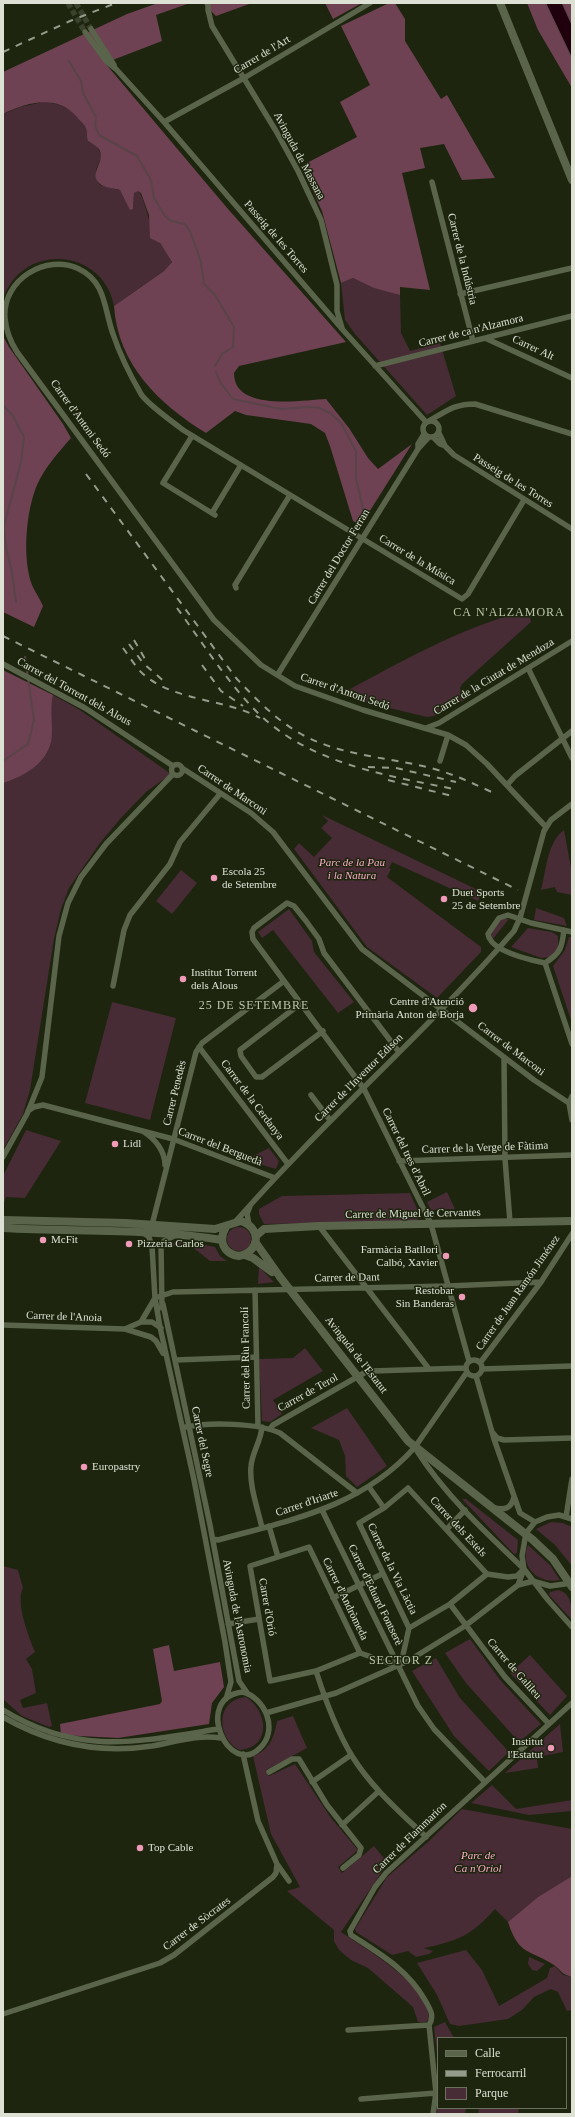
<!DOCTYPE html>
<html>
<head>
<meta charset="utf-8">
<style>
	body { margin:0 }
	#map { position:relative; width:575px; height:2117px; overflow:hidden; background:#1d250e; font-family:"Times New Roman",serif }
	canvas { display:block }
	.frame { position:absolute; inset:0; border:4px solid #dce1d3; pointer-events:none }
	.legend { position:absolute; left:437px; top:2037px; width:130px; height:72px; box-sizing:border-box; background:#1d250e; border:1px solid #69705d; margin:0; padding:5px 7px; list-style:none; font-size:12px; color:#dce1d3 }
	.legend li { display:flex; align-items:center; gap:8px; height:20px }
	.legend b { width:20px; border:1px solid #69705d }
</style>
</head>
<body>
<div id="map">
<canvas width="575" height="2117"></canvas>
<div class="frame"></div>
<ul class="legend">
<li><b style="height:5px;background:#5a644a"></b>Calle</li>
<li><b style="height:5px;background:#969c8b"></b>Ferrocarril</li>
<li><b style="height:11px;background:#472b35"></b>Parque</li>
</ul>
</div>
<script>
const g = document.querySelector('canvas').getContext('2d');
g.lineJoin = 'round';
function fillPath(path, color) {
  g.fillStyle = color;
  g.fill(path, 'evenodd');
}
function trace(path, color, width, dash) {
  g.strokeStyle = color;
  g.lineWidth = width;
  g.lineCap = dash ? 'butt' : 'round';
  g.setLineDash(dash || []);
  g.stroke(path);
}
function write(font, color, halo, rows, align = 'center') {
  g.font = font + ' "Times New Roman",serif';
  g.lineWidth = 3;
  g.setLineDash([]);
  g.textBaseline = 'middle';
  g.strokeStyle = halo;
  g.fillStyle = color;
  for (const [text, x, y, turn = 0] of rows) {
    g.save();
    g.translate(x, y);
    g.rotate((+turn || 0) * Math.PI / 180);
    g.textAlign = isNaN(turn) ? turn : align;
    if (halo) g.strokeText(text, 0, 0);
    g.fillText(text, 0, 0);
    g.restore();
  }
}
fillPath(new Path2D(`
	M43 102C60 102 75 111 85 125 88 130 86 136 88 141L97 147 102 156 96 170V179L100 185 120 190 133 209 134 193 138 190 140 193C145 203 147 213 150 223 154 238 165 249 172 262L164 271 114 306C103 247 22 242 3 299V114L20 107Z
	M353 278 400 295 401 333 410 351 440 343 456 396 427 415 355 334 345 320 341 283Z
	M511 615 520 614 530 618 531 622 462 684 460 688 464 700 434 716 427 717 356 700 346 694 348 690C401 662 453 632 511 615Z
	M53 695 80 710 171 774 146 792 121 818 100 843 69 888 61 909 54 939 30 1090 23 1114 3 1150V783L51 741 50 707Z
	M322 815 482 892 478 901 392 862 389 868 391 869 387 877 481 947V952L437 998 367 947 294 849 299 843 314 857 332 838 321 828 328 821Z
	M564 830 572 873V895L557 892 555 887 541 890C546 872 547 842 564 830Z
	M181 870 197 883 172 914 156 901Z
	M536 908 564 918 567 926 534 920Z
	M289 909 312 941 314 952 354 1002 338 1013 273 930 262 938 258 932Z
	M501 919H509L492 940 491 934Z
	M528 928 552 932 558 936V948L550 957 541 958 511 947Z
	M569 937H572V1023L553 966 565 950Z
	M112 1002 176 1018 150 1120 85 1103Z
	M26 1130 61 1141 25 1198 6 1197 3 1206V1176Z
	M269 1148 279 1161 276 1169 245 1160Z
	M447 1192 455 1209 431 1210 427 1202Z
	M410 1193 420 1215 417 1221 413 1222 264 1224 259 1214V1209L282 1196Z
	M227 1239a12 12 0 1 1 24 0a12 12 0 1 1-24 0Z
	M180 1240 215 1247 220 1256 227 1261H210L191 1246H168Z
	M259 1267 274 1282 258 1284Z
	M305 1348 323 1371 273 1400 282 1414 270 1422 262 1421 259 1359 293 1358Z
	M347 1408 387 1466 357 1487 346 1476 345 1456 339 1440 311 1428Z
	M462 1499H466L518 1540 517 1553 514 1554Z
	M551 1522 563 1523 572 1527V1566L555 1545 536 1529Z
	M528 1545 550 1565 560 1580C538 1585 519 1566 528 1545Z
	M3 1566 18 1570 23 1588C15 1602 29 1637 35 1652L26 1659 32 1669 36 1693 20 1700 23 1708 47 1703 52 1726 49 1727 22 1716 4 1700Z
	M559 1590C572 1594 572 1609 572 1620L549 1595 550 1592Z
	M470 1639 501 1681 541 1724 519 1742 466 1683 445 1653Z
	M530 1655 567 1696 550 1715 510 1673Z
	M436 1658 460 1698 509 1752 489 1771 454 1736 412 1671Z
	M246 1697C268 1711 272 1747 240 1750 217 1739 214 1700 246 1697Z
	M293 1716 307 1748 266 1770 269 1776 295 1764 331 1818 358 1850 338 1867 342 1873 374 1846 388 1863 341 1932C367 1950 428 1984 429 2019L426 2022H418L413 2007 368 1968 351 1960 339 1950 334 1941V1930L287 1891 300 1887 271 1834 253 1756C270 1750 274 1737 277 1721Z
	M560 1724 563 1752 537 1757 538 1768 505 1773Z
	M492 1785 516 1809 572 1800V1811L529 1815 471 1803Z
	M462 1809 572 1829V1876L538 1897 508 1922 495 1909C472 1935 458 1941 424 1948L433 1951 429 1954 416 1957 408 1951 392 1955 356 1932 355 1929 387 1877 428 1842Z
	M466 1950 482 1970 499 2006 547 1978 550 1968 555 1966 563 1975 572 1977V2010L567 2011 558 1992 551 1989 534 1997 522 2010 508 2019 459 2026 450 2024 437 1995 417 1963Z
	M529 1957 545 1964 537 1971 532 1970 528 1964Z
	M445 2022 454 2038H438V2062L434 2027Z
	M438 2103V2108H466L465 2114H436Z
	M479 2108H519L518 2114H478Z`), '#472b35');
fillPath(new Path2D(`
	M158 3H190L156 15 162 41 105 63 228 209 346 342 239 366 234 373C234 412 302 400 326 399L349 428 368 458 378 469 412 444 361 525 353 521 330 446 325 433 311 424 246 415 235 411 206 433C159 404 118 365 114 306L164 271 172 262 160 243 150 238 149 215 141 193 138 191 134 193 133 209 130 210 120 190C114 188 104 188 99 183 88 173 108 160 98 148 95 145 91 143 88 141 86 136 88 131 85 126 83 123 79 120 77 117 57 94 27 102 3 114V72L127 14Z
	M203 3H252L216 16Z
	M325 3H362L333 19Z
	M389 3H395L405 19V41L441 99 447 95 495 178 462 180 444 144 420 148 425 168 402 173 430 290 400 287V295L374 288 353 278 341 283 322 211 301 166 357 137 340 102 370 85 341 26Z
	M527 3H546L572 58V88L538 30Z
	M562 3H572V25Z
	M3 336 9 347 63 424 71 438C58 453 45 467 37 485 26 511 22 558 32 585 35 592 40 599 43 606L34 627 3 612Z
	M3 670 53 695C49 711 54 728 51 742 45 765 24 776 3 783Z
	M169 1645 174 1671 220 1662 224 1687 212 1703 209 1724 118 1738 61 1735 60 1724 160 1704 162 1701 153 1649Z
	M572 1876V1977C561 1974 562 1971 554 1965 529 1949 519 1956 508 1922L538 1897Z`), '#6e4252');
const water = new Path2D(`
	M546 3H562L572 25V58Z`);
fillPath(water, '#20000d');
trace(water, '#584448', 1);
trace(new Path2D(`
	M69 61 81 81 83 93 96 117
	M96 120 95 125 99 135 137 156 151 180 154 198 165 216 171 221 185 224 190 231 201 262 204 284 215 295 234 327 233 347 222 354 215 366
	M216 372 220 382 233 399 281 409 310 407 319 408 330 413 341 423 356 451V478L363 509
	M3 405 13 416 24 437 21 462 4 526 6 548 12 572 16 602
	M3 761 28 744 34 720 25 657`), '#584448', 2);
trace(new Path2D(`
	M68 3 85 32
	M76 3 91 29`), '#3a412c', 5.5, [5.5, 3]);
trace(new Path2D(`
	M208 3V10L212 26 276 131 298 171 321 220 337 285V311L342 328
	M91 29 114 65
	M85 32 106 61 116 69 164 122 343 330 426 422
	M164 122 244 78 370 3
	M432 182 473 341
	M460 294 572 268
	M485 338 572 378
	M375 366 572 316
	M423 429a8 8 0 1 1 16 0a8 8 0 1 1-16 0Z
	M429 421C447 411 454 404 475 404L572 434
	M439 433 445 446 454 455 572 529
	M192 436 163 483 215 515
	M433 437 440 444 445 446
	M418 449V444L424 434
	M524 500 468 594 462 599 183 430C173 422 147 404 141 394 130 375 120 355 113 334 104 309 106 282 79 269 46 253 2 280 5 318 6 331 10 341 17 352L214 620 261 665 295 686 363 710 448 735 466 745 487 764 546 827
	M212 513 241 465
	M236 588 235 585 290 495
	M3 664 85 708 173 766
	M528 668 572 758
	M278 674 418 449 429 437
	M426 728 439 723 572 641
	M440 761 448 735
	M171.5 770a5.5 5.5 0 1 1 11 0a5.5 5.5 0 1 1-11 0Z
	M182 768 251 813 273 832 362 949 534 1080 569 1103
	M507 785 515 776 572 731
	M564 930C562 947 561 953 545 963 530 960 490 951 488 934L499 918 508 915 531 923 572 932
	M545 963 572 1044
	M113 986 124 930 130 915 170 864 180 842 220 794
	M300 1004 240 1050 241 1056 256 1077H262L323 1031
	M199 1047 288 1164
	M399 1052 324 953 319 939 306 921 294 906 287 903 254 928 252 932 253 939 364 1089 431 1224 469 1361
	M504 1057 505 1159 510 1222
	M311 1095 330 1120
	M572 1096 569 1103 572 1120
	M28 1111 34 1107 43 1105 173 1139 275 1178
	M144 1132C155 1139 165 1151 165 1165
	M3 1157 27 1114 42 1077 59 936 68 903 81 877 106 844 173 774
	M399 1161 572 1155
	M235 1222C324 1121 426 1032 514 931L520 918 544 831 551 820 572 804
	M249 1224 247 1214 250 1206
	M152 1225 196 1052 202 1043 284 981
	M319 1226 429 1369
	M144 1233 149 1237 152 1246 155 1298 160 1327 194 1480 225 1642 231 1682 226 1699
	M255 1290 258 1426
	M163 1304 210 1525 239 1681 248 1694
	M162 1308 161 1245 164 1241 174 1236
	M141 1322H152L161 1328
	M3 1325 125 1329 151 1337 156 1341 163 1353
	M125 1329 141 1322 155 1298 173 1292 448 1286 541 1282
	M175 1360 256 1357
	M466 1368a8 8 0 1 1 16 0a8 8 0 1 1-16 0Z
	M480 1363 541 1282 572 1234
	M482 1369 572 1366
	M476 1376 494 1439 520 1513 535 1522
	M186 1427C210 1422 258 1423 280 1433L357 1493
	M270 1429 273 1425 364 1373 372 1371 466 1368
	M493 1433 497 1438 504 1440 572 1438
	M417 1451C445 1495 486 1533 524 1569
	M369 1487 384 1508
	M494 1508C505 1510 511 1509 514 1497
	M322 1510 418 1706 434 1729 485 1782
	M566 1517 572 1479
	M572 1519 559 1515 547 1517 535 1522 526 1533 522 1556 524 1569 548 1600 572 1627
	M269 1526 278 1557
	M262 1528C258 1509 249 1486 251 1466 252 1453 261 1441 262 1427
	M447 1529 465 1510
	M213 1539 218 1540C291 1520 362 1507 415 1447L467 1372
	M536 1582 550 1586 572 1583
	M518 1585 524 1569
	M333 1598 382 1574
	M450 1604 505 1677 549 1724
	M228 1624 259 1619
	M409 1628 359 1523 384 1508 408 1488 487 1574 508 1577 517 1576 524 1569
	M360 1653 316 1671 270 1681 250 1566 309 1547 360 1653 398 1666 403 1655 409 1628 450 1604 487 1574
	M316 1671C324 1696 338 1733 352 1756 371 1787 400 1812 426 1837
	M243 1692C265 1698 279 1730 260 1748 229 1779 192 1697 243 1692Z
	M3 1710C78 1756 137 1742 218 1729
	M266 1713 336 1693 408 1661 465 1626 518 1585 534 1581
	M3 1717C50 1744 99 1754 152 1746 175 1742 198 1734 221 1738
	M269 1772 292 1759H299L327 1805 361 1848 359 1855 343 1868
	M312 1782 351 1755
	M342 1825 379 1791
	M277 1864 289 1881
	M3 2014 160 1963 174 1955 273 1877 276 1873 277 1864 258 1821 243 1754
	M348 2030 429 2025
	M361 2099 436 2093
	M433 2114 436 2093 429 2025C435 2016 430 2009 425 2000 407 1969 380 1954 351 1935L350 1931 375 1887 386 1873 572 1703`), '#5a644a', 5.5);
trace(new Path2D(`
	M500 3 572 180
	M3 1220 126 1223 215 1229 241 1221C262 1228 260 1252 239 1256 223 1254 218 1240 226 1227
	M3 1228C76 1232 149 1228 222 1240
	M257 1235 264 1229 319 1226 572 1221
	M256 1243 280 1277 408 1441 533 1540 553 1559 572 1587
	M245 1255 253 1258 272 1272`), '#5a644a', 8);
trace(new Path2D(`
	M3 52 70 21 116 3
	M86 474 236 678C256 699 276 720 301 734 341 756 387 757 431 768 454 774 474 784 496 794
	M177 608C202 642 225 679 254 709 306 763 384 775 454 789
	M3 636 518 890
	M134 640 145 659
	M129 644 143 663 166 683
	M123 648C129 656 135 666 142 673 174 702 224 698 260 718
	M202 665 221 691 243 706
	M368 767 396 768 456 782
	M388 780 452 796`), '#969c8b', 2, [7, 7]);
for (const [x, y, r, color] of [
	[214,878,4,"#ef9ab8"],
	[444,899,4,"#ef9ab8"],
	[183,979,4,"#ef9ab8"],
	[473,1008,5,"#ef9ab8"],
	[115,1144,4,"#ef9ab8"],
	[43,1240,4,"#ef9ab8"],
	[129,1244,4,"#ef9ab8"],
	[446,1256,4,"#ef9ab8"],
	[462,1297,4,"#ef9ab8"],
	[84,1467,4,"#ef9ab8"],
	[551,1748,4,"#ef9ab8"],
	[140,1848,4,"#ef9ab8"]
]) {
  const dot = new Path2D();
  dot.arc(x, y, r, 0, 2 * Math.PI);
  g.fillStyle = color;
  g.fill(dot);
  trace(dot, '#1d250e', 1.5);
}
write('11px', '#dce1d3', '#1d250e', [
	["Carrer de l'Art",262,55,-31],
	["Avinguda de Massana",299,156,62],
	["Passeig de les Torres",276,237,49],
	["Carrer de la Indústria",462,259,76],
	["Carrer de ca n'Alzamora",471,331,-14],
	["Carrer Alt",533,348,25],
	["Carrer d'Antoni Sedó",80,419,54],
	["Passeig de les Torres",513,481,32],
	["Carrer del Doctor Ferran",339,557,-59],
	["Carrer de la Música",417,560,31],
	["Carrer de la Ciutat de Mendoza",494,677,-31],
	["Carrer del Torrent dels Alous",74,692,29],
	["Carrer d'Antoni Sedó",345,692,19],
	["Carrer de Marconi",232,790,34],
	["Carrer de Marconi",511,1049,37],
	["Carrer de l'Inventor Edison",359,1078,-45],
	["Carrer Penedès",175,1093,-76],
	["Carrer de la Cerdanya",252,1100,53],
	["Carrer del Berguedà",220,1147,21],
	["Carrer de la Verge de Fàtima",485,1148,-2],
	["Carrer del tres d'Abril",406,1152,64],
	["Carrer de Miguel de Cervantes",413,1214,-1],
	["Carrer de Dant",347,1278,-1],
	["Carrer de Juan Ramón Jiménez",518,1293,-55],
	["Carrer de l'Anoia",64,1317,2],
	["Avinguda de l'Estatut",356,1355,52],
	["Carrer del Riu Francolí",246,1358,-91],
	["Carrer de Terol",308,1393,-29],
	["Carrer del Segre",202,1442,78],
	["Carrer d'Iriarte",307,1503,-19],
	["Carrer dels Estels",458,1527,47],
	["Carrer de la Via Làctia",392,1569,64],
	["Carrer d'Eduard Fontserè",375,1595,64],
	["Carrer d'Andròmeda",345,1599,64],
	["Carrer d'Orió",267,1607,80],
	["Avinguda de l'Astronomia",237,1616,79],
	["Carrer de Galileu",514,1669,49],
	["Carrer de Flammarion",410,1838,-44],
	["Carrer de Sòcrates",197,1924,-37]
]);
write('italic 11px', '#fbaec8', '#1d250e', [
	["Parc de la Pau",352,863],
	["i la Natura",352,876],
	["Parc de",478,1856],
	["Ca n'Oriol",478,1869]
]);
write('11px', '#dce1d3', '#1d250e', [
	["Escola 25",222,872],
	["de Setembre",222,885],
	["Duet Sports",452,893],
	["25 de Setembre",452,906],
	["Institut Torrent",191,973],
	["dels Alous",191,986],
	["Centre d'Atenció",464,1002,"right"],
	["Primària Anton de Borja",464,1015,"right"],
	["Lidl",123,1144],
	["McFit",51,1240],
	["Pizzeria Carlos",137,1244],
	["Farmàcia Batllori",438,1250,"right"],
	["Calbó, Xavier",438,1263,"right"],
	["Restobar",454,1291,"right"],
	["Sin Banderas",454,1304,"right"],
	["Europastry",92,1467],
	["Institut",543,1742,"right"],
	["l'Estatut",543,1755,"right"],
	["Top Cable",148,1848]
], 'left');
g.letterSpacing = '1px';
write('12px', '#bbc6a9', '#1d250e', [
	["CA N'ALZAMORA",509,613],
	["25 DE SETEMBRE",254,1006],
	["SECTOR Z",401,1661]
]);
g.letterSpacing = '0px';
</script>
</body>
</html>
